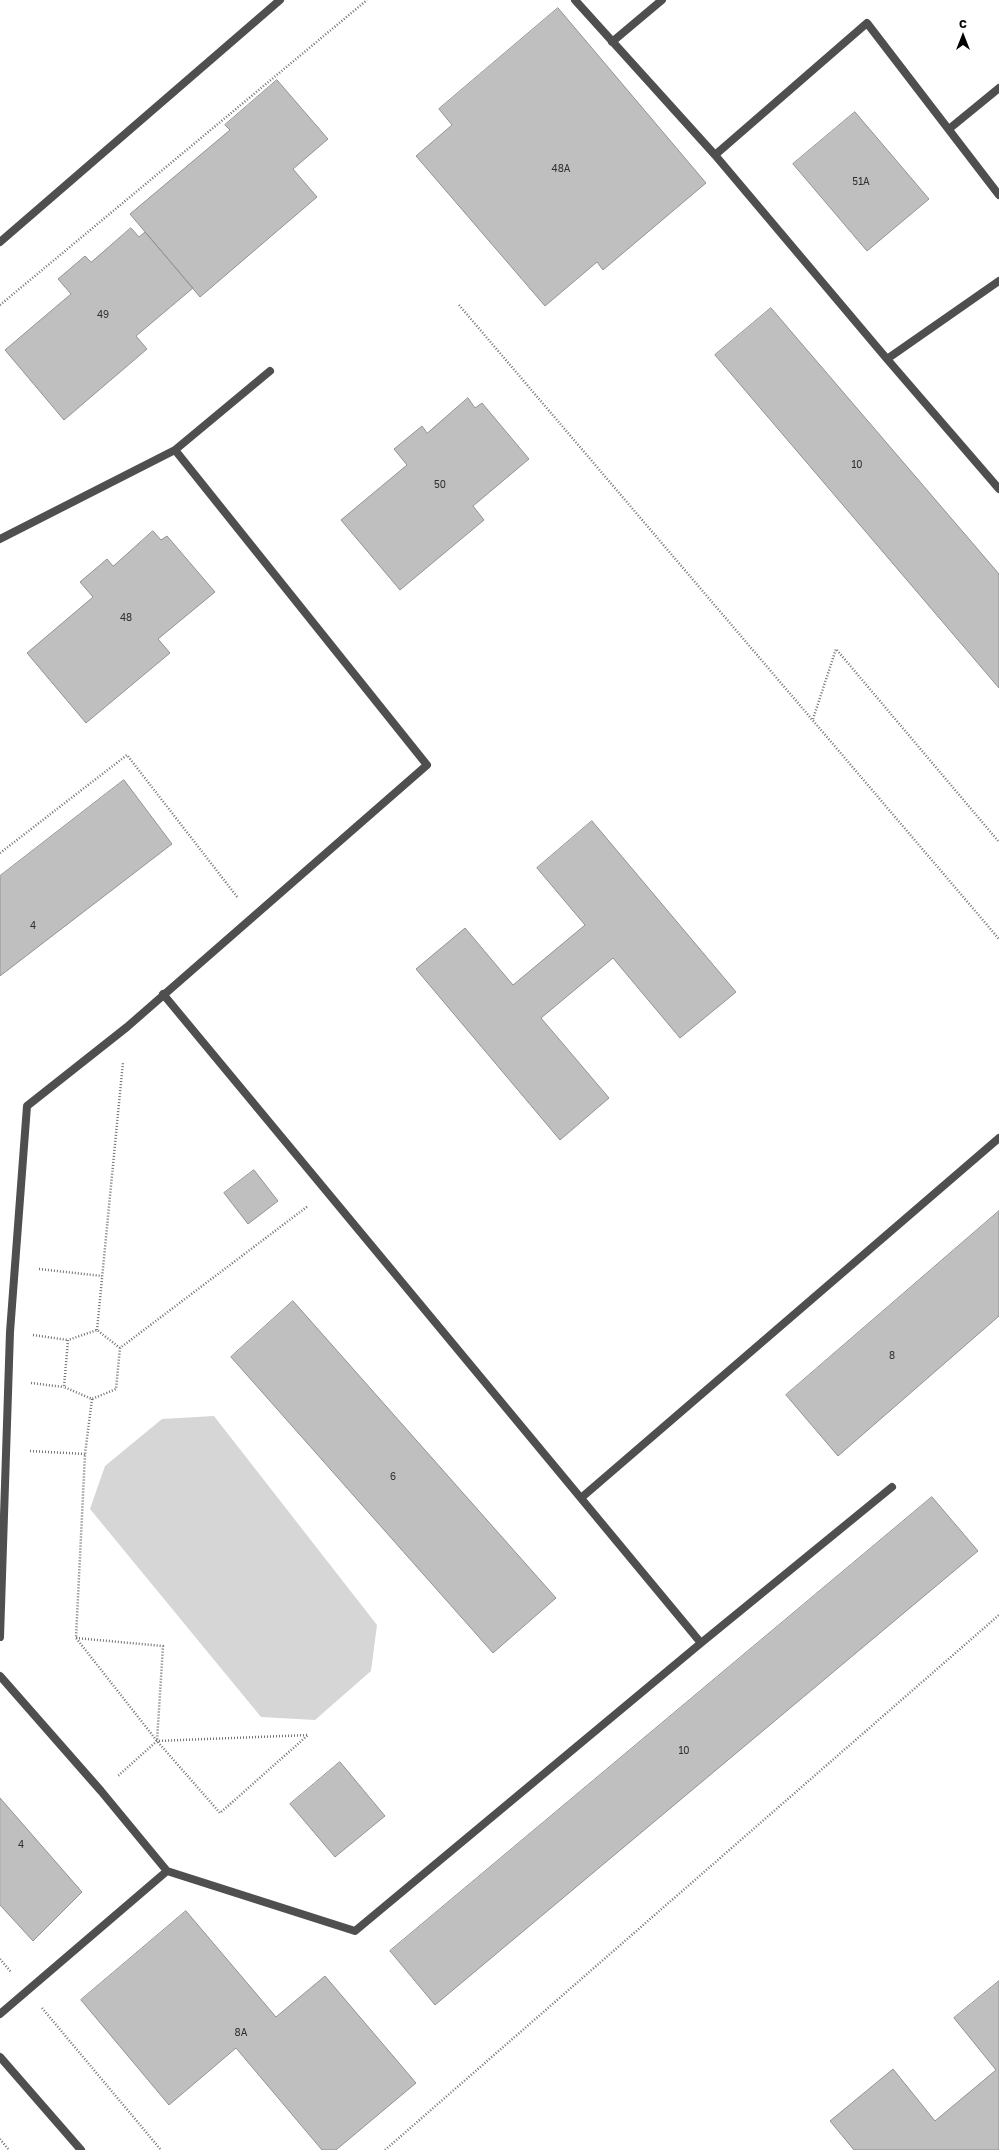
<!DOCTYPE html>
<html>
<head>
<meta charset="utf-8">
<style>
	body { margin:0 }
	#map { position:relative; width:999px; height:2150px; overflow:hidden; background:#fff; font-family:"Golos Text",sans-serif }
	canvas { display:block }
	.north { position:absolute; left:943px; top:16px; width:40px; height:40px; -webkit-text-stroke:3px #fff; paint-order:stroke; rotate:0deg; font-size:11px; font-weight:700; line-height:16px; text-align:center; color:#000 }
	.north::after { content:''; display:block; margin:auto; width:14px; height:18px; background:#000; clip-path:polygon(50% 0,100% 100%,50% 72%,0 100%) }
</style>
</head>
<body>
<div id="map">
<canvas width="999" height="2150"></canvas>
<div class="north">С</div>
</div>
<script>
const g = document.querySelector('canvas').getContext('2d');
g.lineJoin = 'round';
function fillPath(path, color) {
  g.fillStyle = color;
  g.fill(path, 'evenodd');
}
function trace(path, color, width, dash) {
  g.strokeStyle = color;
  g.lineWidth = width;
  g.lineCap = dash ? 'butt' : 'round';
  g.setLineDash(dash || []);
  g.stroke(path);
}
function write(font, color, halo, rows, align = 'center') {
  g.font = font + ' "Golos Text",sans-serif';
  g.lineWidth = 3;
  g.setLineDash([]);
  g.textBaseline = 'middle';
  g.strokeStyle = halo;
  g.fillStyle = color;
  for (const [text, x, y, turn = 0] of rows) {
    g.save();
    g.translate(x, y);
    g.rotate((+turn || 0) * Math.PI / 180);
    g.textAlign = isNaN(turn) ? turn : align;
    if (halo) g.strokeText(text, 0, 0);
    g.fillText(text, 0, 0);
    g.restore();
  }
}
fillPath(new Path2D(`
	M214 1416 377 1625 371 1671 315 1720 261 1717 90 1509 105 1466 162 1419Z`), '#d6d6d6');
const building = new Path2D(`
	M558 8 706 183 603 270 597 262 545 306 416 156 452 125 439 109Z
	M277 80 328 139 293 169 317 197 200 297 130 214 230 130 225 125Z
	M855 112 929 199 867 251 793 164Z
	M131 228 139 237 145 232 193 288 136 336 147 349 64 420 5 350 71 294 58 279 85 256 91 262Z
	M771 308 999 574V688L715 355Z
	M468 398 475 408 482 403 529 459 473 506 484 520 400 590 341 520 407 465 394 449 422 426 427 433Z
	M153 531 161 540 167 536 215 592 158 639 170 653 86 723 27 653 93 597 80 582 107 559 113 566Z
	M124 780 172 844 0 976V876Z
	M592 821 736 992 680 1038 613 958 541 1018 609 1098 560 1140 416 969 465 928 513 985 585 925 537 868Z
	M254 1170 278 1201 248 1224 224 1193Z
	M999 1211V1316L838 1456 786 1395Z
	M293 1301 556 1598 493 1653 231 1357Z
	M932 1497 978 1551 435 2005 390 1951Z
	M340 1762 385 1816 335 1857 290 1804Z
	M0 1798 82 1892 33 1941 0 1905Z
	M186 1911 276 2017 325 1976 416 2083 336 2150H322L236 2048 169 2105 81 2000Z
	M999 1981V2150H854L830 2121 893 2069 935 2121 996 2070 954 2018Z`);
fillPath(building, '#bfbfbf');
trace(building, '#939393', 1);
trace(new Path2D(`
	M0 305 367 0
	M459 305 999 939
	M813 719 836 649 999 842
	M0 853 127 755 238 898
	M39 1269 102 1276
	M97 1330 123 1062
	M33 1335 68 1340
	M120 1348 97 1330 68 1340 64 1387 92 1399 116 1389 120 1348 308 1206
	M31 1383 64 1387
	M92 1399 85 1454 76 1638 157 1741 220 1813 308 1735 157 1741 118 1776
	M30 1451 85 1454
	M76 1638 163 1646 157 1741
	M0 1959 11 1972
	M42 2008 161 2150
	M0 2139 9 2150
	M385 2150 999 1615`), '#717171', 2.5, [1, 2]);
trace(new Path2D(`
	M575 0 715 155 887 359 999 281
	M612 42 662 0
	M949 129 999 88
	M715 155 867 23 999 195
	M887 359 999 489
	M175 450 270 371
	M0 539 175 450 427 765 127 1027 27 1106 10 1332 0 1637
	M163 994 701 1643
	M581 1498 999 1138
	M0 1676 101 1791 167 1871
	M0 2014 167 1871 355 1931 701 1643 892 1487`), '#4f4f4f', 8);
trace(new Path2D(`
	M0 242 280 0
	M0 2057 81 2150`), '#4f4f4f', 8);
write('10px', '#303030', null, [
	["48А",561,169],
	["51А",861,182],
	["49",103,315],
	["10",857,465],
	["50",440,485],
	["48",126,618],
	["4",33,926],
	["8",892,1356],
	["6",393,1477],
	["10",684,1751],
	["4",21,1845],
	["8А",241,2033]
]);
</script>
</body>
</html>
